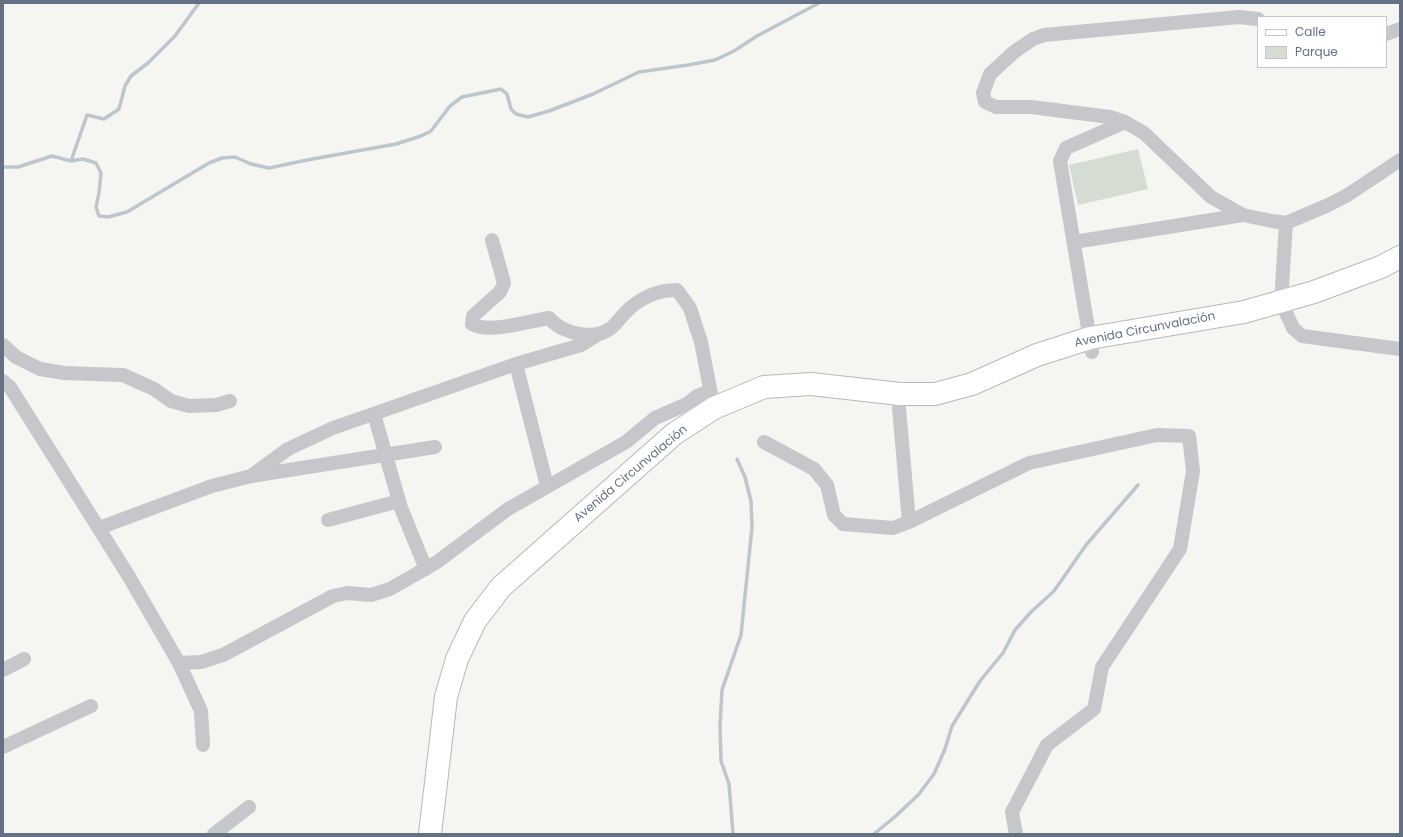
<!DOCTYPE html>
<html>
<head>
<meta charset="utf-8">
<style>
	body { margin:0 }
	#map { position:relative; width:1403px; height:837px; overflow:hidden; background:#f5f5f1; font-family:Poppins,sans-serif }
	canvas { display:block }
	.frame { position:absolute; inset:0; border:4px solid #647083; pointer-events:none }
	.legend { position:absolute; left:1257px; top:16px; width:130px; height:52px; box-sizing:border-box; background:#fff; border:1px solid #c1c6cd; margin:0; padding:5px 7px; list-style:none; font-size:12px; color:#647083 }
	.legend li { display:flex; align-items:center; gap:8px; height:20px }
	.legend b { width:20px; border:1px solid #c1c6cd }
</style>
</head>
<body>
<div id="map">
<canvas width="1403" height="837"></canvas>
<div class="frame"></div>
<ul class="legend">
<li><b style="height:5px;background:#fff"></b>Calle</li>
<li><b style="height:11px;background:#d5dcd2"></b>Parque</li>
</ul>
</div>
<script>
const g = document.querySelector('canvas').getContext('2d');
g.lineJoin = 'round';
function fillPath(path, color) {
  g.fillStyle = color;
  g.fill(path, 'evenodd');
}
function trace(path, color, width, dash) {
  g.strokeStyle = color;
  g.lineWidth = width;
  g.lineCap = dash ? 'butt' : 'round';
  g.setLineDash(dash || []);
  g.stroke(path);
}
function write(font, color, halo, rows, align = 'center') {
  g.font = font + ' Poppins,sans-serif';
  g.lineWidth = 4;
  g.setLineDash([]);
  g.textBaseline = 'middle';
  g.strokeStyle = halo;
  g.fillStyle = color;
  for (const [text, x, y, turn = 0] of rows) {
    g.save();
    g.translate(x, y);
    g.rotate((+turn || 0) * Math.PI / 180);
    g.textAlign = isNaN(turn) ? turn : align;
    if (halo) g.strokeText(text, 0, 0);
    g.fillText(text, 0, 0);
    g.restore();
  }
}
fillPath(new Path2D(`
	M1138 149 1148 189 1078 205 1069 165Z`), '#d5dcd2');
trace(new Path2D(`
	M71 161 87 115 104 119 119 109 125 86 131 76 148 63 175 36 199 3
	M3 167H18L52 156 71 161 83 159 96 163 101 173 99 193 96 207 99 216 108 217 127 212 209 163 222 158 235 157 251 164 269 168 307 160 396 144 421 136 431 131 450 106 462 97 501 89 507 94 511 109 516 114 528 117 549 111 593 94 639 72 688 65 715 60 734 51 757 36 819 3
	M733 834 729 784 721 761 720 726 722 690 741 635 752 527 751 501 745 477 737 459
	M874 834 897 815 919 794 934 774 945 749 952 726 980 681 1003 653 1015 630 1031 612 1054 591 1086 545 1138 485`), '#bdc6cd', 3.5);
const primary = new Path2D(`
	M430 834 446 697 457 659 475 621 501 587 674 434 714 408 764 387 811 384 900 394H935L972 384 1037 355 1090 338 1244 312 1314 292 1381 267 1400 257`);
trace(primary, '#b5b8bd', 24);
trace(new Path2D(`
	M1258 19 1239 17 1044 35 1033 39 1014 52 990 74 983 93 985 102 996 107H1031L1110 117 1125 122 1144 133 1211 197 1243 215 1272 221 1286 223 1326 206 1346 196 1400 160
	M1386 34 1400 29
	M1286 223 1281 302 1293 328 1302 336 1400 349
	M492 240 504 283 500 292 473 316 472 324C489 334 529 321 549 318 553 322 558 327 564 329 577 335 595 338 608 330 614 327 620 318 625 313 639 298 658 290 677 290L690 308 701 342 712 399
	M1074 242 1243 215
	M3 345 16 357 40 369 64 373 123 375 154 389 171 401 189 406 216 405 230 401
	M1092 352 1060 161 1066 148 1125 122
	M516 364 547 486
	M3 381 10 387 128 575 179 663 201 711 203 745
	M899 408 909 522
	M374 414 401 508 426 569
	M764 442 814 469 827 485 834 515 843 524 893 528 909 522 1029 463 1157 435 1189 436 1193 471 1180 549 1102 667 1094 709 1047 745 1012 812 1016 834
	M251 476 288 449 333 428 516 364 581 345 597 335
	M328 520 399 501
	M99 528 212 486 251 476 435 447
	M179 663 201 662 223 655 333 596 348 593 371 595 390 589 437 562 508 509 626 442 655 418 687 404 697 396 710 391
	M3 670 24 659
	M3 747 91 706
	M214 834 249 807`), '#c5c7cb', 14);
trace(primary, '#fff', 22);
write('12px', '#647083', '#fff', [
	["Avenida Circunvalación",1145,330,-11],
	["Avenida Circunvalación",631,474,-40]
]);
</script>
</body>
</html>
